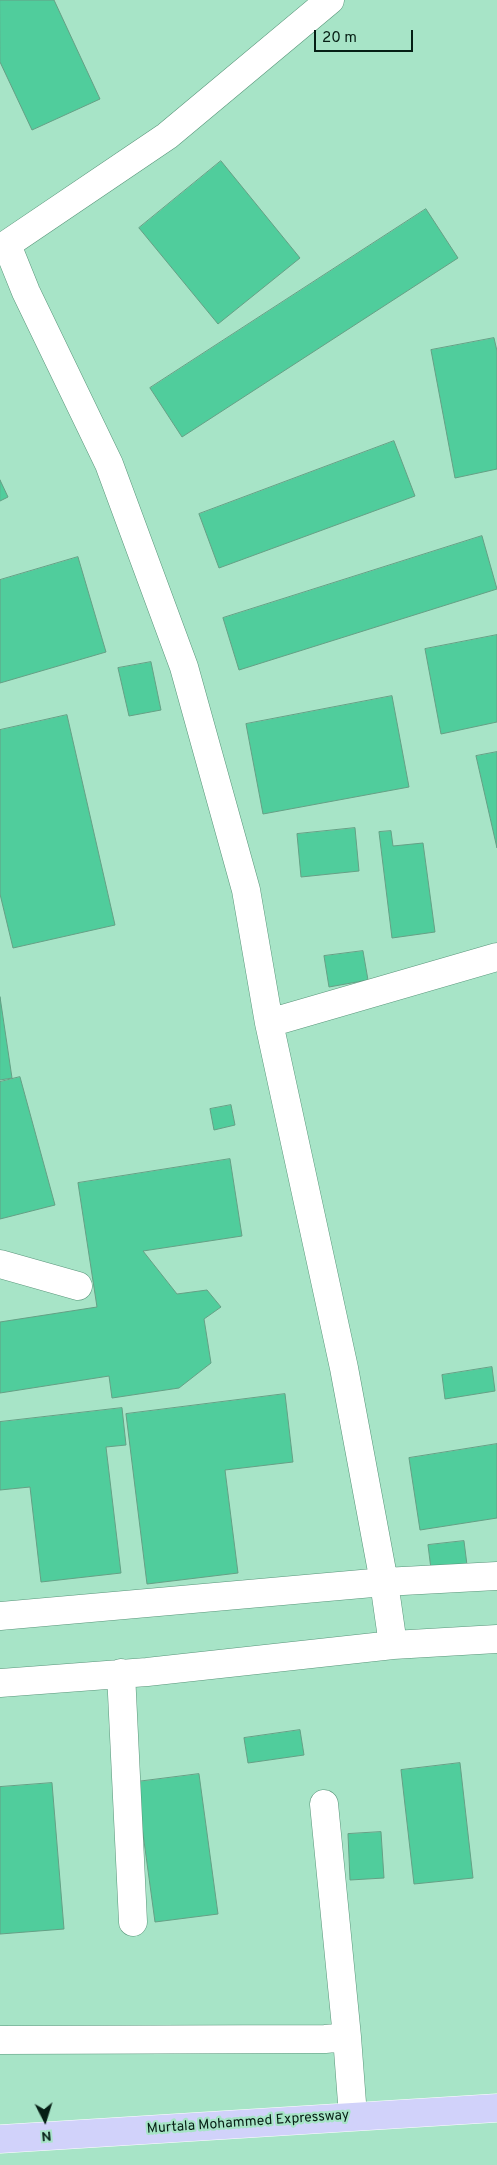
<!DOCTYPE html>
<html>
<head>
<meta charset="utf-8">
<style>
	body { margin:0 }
	#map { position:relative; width:497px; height:2165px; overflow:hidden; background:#a7e4c7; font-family:Overpass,sans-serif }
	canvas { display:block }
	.north { position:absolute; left:20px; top:2095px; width:50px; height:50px; -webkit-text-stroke:4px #a7e4c7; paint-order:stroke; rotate:175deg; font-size:14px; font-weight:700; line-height:20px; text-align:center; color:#061f15 }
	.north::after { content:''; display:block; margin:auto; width:18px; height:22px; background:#061f15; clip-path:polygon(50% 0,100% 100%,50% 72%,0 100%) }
	.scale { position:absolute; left:314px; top:30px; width:99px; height:22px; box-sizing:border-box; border:2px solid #061f15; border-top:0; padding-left:6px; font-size:15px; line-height:18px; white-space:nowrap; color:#061f15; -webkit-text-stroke:4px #a7e4c7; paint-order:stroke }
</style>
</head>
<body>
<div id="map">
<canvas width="497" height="2165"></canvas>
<div class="north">N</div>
<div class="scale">20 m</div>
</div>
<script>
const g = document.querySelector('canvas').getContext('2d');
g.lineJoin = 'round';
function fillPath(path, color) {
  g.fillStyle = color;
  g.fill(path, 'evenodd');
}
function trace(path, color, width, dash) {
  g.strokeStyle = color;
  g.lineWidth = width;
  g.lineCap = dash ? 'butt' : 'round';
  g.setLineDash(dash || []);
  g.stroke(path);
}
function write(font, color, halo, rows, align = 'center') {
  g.font = font + ' Overpass,sans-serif';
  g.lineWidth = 4.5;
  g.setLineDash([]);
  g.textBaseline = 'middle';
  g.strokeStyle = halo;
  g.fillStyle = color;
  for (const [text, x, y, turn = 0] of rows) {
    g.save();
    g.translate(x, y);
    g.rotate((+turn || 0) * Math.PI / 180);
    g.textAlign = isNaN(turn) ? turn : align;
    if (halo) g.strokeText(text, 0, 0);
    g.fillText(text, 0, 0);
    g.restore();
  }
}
const building = new Path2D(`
	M0 0H54L100 99 32 130 0 62Z
	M221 161 300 258 218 324 139 228Z
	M426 209 458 258 182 437 150 388Z
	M494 338 497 351V469L455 478 431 350Z
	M394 441 415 496 219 568 199 514Z
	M0 480 8 497 0 501Z
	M482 536 497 589 239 670 223 618Z
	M78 557 106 652 0 683V580Z
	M497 635V722L441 734 425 649Z
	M151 662 161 710 129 716 118 668Z
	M392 696 409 787 263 814 246 724Z
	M67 715 115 925 13 948 0 894V730Z
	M497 752V848L476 756Z
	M355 828 359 871 301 877 297 834Z
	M391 831 393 846 423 843 435 932 392 938 379 832Z
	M363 951 368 980 329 987 324 956Z
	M0 997 12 1078 0 1080Z
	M20 1077 55 1205 0 1219V1082Z
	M231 1105 235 1125 214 1130 210 1109Z
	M230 1159 242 1236 143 1251 177 1294 207 1290 221 1307 204 1319 211 1363 179 1388 112 1398 109 1376 0 1393V1322L97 1307 78 1183Z
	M492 1367 495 1391 445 1399 442 1375Z
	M285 1394 293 1462 225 1470 238 1573 147 1584 126 1414Z
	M122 1408 126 1445 106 1447 121 1573 41 1582 30 1487 0 1490V1422Z
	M497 1444V1518L420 1530 409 1458Z
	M464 1541 467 1565 431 1569 428 1545Z
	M300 1730 304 1755 248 1763 244 1738Z
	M460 1763 473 1878 414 1884 401 1770Z
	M199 1774 218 1914 155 1922 136 1782Z
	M52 1783 64 1929 0 1934V1787Z
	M381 1832 384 1878 350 1880 348 1834Z`);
fillPath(building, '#50cd9c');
trace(building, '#65a085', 1);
const minor = new Path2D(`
	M7 245 26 292 109 464 184 667 246 890 269 1023 344 1368 384 1582 393 1645
	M0 249 167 136 330 0
	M269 1023 497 957
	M0 1264 78 1286
	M0 1616 384 1582 497 1576
	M121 1673 133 1922
	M0 1683 147 1672 393 1645 497 1639
	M324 1804 347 2037
	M0 2040 325 2039 347 2037 353 2116`);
const highway = new Path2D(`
	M0 2139 497 2108`);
trace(minor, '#59957a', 29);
trace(highway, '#fff', 29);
trace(minor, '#fff', 28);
trace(highway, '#d1d2fa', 28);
write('14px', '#061f15', '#a7e4c7', [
	["Murtala Mohammed Expressway",248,2123,-4]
]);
</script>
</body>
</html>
